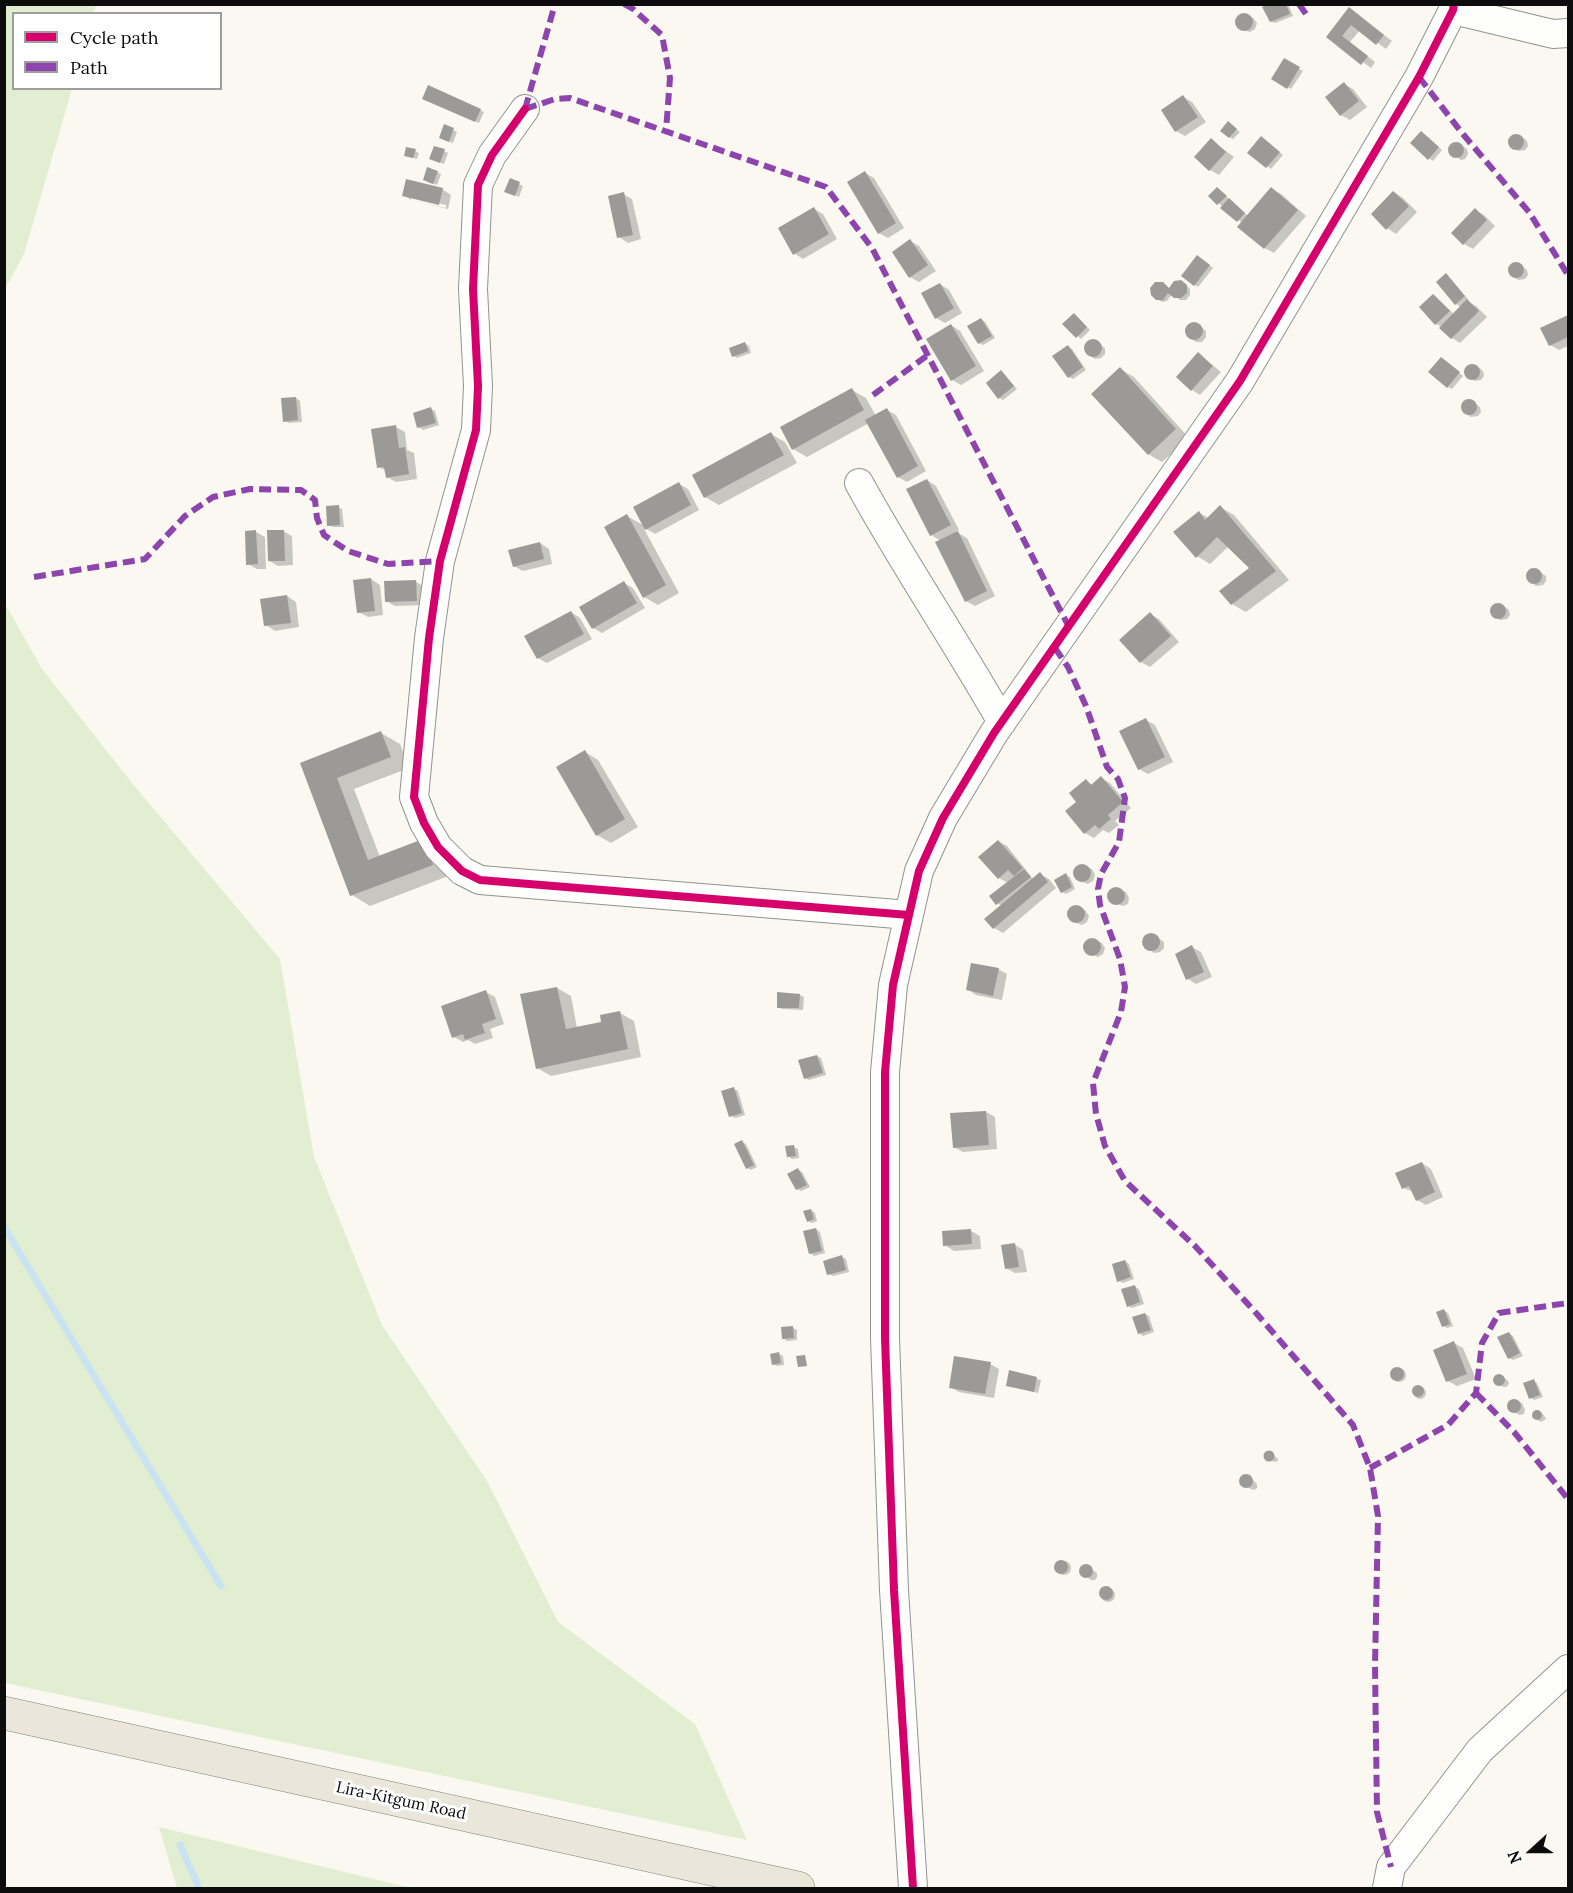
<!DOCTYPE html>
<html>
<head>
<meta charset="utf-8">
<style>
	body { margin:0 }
	#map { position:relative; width:1573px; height:1893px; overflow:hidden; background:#faf8f0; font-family:Lora,serif }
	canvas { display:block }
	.frame { position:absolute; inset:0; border:6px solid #0c0c0c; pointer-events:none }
	.legend { position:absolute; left:12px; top:12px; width:210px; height:78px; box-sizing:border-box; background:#fff; border:2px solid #9e9e9e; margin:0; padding:8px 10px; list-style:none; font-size:18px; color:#0c0c0c }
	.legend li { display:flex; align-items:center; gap:12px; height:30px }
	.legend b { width:30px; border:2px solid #9e9e9e }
	.north { position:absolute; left:1501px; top:1821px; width:60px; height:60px; -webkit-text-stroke:4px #fff; paint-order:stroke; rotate:249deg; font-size:16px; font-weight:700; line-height:24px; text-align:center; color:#0c0c0c }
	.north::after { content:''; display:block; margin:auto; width:21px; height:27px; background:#0c0c0c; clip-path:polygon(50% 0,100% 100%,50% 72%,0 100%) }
</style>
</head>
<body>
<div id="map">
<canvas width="1573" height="1893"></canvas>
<div class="frame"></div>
<ul class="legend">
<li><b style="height:8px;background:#d6006c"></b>Cycle path</li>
<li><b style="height:8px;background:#8e44ad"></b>Path</li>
</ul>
<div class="north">N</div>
</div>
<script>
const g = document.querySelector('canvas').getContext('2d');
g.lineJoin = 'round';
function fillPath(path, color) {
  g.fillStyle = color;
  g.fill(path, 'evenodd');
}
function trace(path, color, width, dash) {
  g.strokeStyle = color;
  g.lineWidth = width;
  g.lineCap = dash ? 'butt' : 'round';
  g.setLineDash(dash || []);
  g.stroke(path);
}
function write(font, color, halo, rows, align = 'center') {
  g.font = font + ' Lora,serif';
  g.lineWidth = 6;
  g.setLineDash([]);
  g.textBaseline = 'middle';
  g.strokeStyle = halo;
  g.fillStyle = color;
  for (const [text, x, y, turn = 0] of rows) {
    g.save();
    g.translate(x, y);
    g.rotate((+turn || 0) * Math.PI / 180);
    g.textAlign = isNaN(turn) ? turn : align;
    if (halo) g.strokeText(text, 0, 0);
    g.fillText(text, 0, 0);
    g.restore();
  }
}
fillPath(new Path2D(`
	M5 4 96 5 93 13 14 14V88L72 89 24 254 5 289Z
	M4 602 42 669 132 783 280 959 314 1157 382 1325 487 1481 558 1622 695 1724 747 1840 5 1683Z
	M159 1827 411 1888H177Z`), '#e2eed2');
fillPath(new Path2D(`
	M1272 4H1288L1293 16 1275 23 1271 21Z
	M1350 9 1392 41 1386 49 1360 30 1350 42 1375 62 1371 68 1328 37Z
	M1243 14 1253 18 1257 23 1255 29 1250 32 1239 29 1236 23 1238 17Z
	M1285 60 1303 71 1291 89 1274 79Z
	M1344 84 1353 89 1367 107 1350 120 1341 115Z
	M1183 97 1192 102 1206 122 1185 136 1176 131Z
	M428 100 480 110 484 112 479 123Z
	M445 126 457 132 453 143 444 140Z
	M1232 126 1240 132 1233 139 1229 137Z
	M1425 135 1442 150 1433 161 1429 158Z
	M1514 135H1520L1527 141 1528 146 1525 150 1518 151 1510 145 1509 141Z
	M1211 140 1234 157 1219 175 1210 170Z
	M1265 140 1283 155 1271 169 1250 152Z
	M1454 143 1459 144 1467 149 1468 154 1465 159 1461 160 1450 153 1449 149Z
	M415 151 419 153 417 159 409 157Z
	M444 151 448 153 444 164 435 161Z
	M437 172 441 174 437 185 428 182Z
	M865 173 874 178 904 228 888 238 879 233Z
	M519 184 523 186 519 197 510 193Z
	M1217 188 1248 216 1272 189 1281 194 1306 216 1274 253 1265 248 1242 223 1210 196Z
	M442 189 451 195 448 209 412 200 446 208V205L411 197V200L404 195Z
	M1394 192 1403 198 1417 212 1396 234 1387 228Z
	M623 194 632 199 641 239 628 243 619 237Z
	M814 209 823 214 837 239 803 259 794 253Z
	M1475 210 1484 215 1495 226 1473 249 1464 244 1453 233Z
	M910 241 919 246 936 271 919 282 910 277Z
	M1202 259 1213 268 1198 287 1195 285Z
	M1514 263 1519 264 1527 270 1528 275 1525 279 1518 280 1510 274V266Z
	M1446 275 1468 299 1466 301 1476 306 1487 317 1460 343 1452 338 1442 327 1436 324 1434 295 1454 314 1461 307 1456 304Z
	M940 284 949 290 962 313 945 323 936 318Z
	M1185 284 1190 289V295L1186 300H1180L1172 294 1167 301 1162 302 1157 299 1170 289Z
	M1074 314 1090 330 1081 339 1064 324Z
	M1568 316V346L1559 350 1550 345 1542 329Z
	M981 319 985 322 995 338 983 345 979 343Z
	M1191 324H1197L1206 331V337L1202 342H1196L1187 335 1186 329Z
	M951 325 960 331 984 371 961 385 952 380Z
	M1089 341H1095L1105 348V354L1101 358 1095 359 1085 352V346Z
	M745 343 749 346 751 353 737 358 734 356Z
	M1068 347 1072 349 1086 370 1073 379 1069 377Z
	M1199 354 1221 372 1200 395 1192 390Z
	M1445 361 1463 376 1452 389 1448 387Z
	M1470 365H1476L1483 371 1484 376 1481 380 1475 381 1466 375V367Z
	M1120 369 1134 377 1189 438 1162 462 1148 454Z
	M1002 372 1017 389 1003 400 999 398Z
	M852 390 866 398 876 416 887 410 896 415 926 471 907 482 898 477 869 423 807 457 793 449Z
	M296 398 300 401 302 422 289 423 285 421Z
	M1467 401H1472L1480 407 1481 412 1478 416 1471 417 1463 411 1462 407Z
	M431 409 435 411 439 425 423 430 419 427Z
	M396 427 405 432 407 450 414 453 417 479 396 482 387 477 386 471 379 467Z
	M771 434 785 442 797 463 719 505 705 497Z
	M927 480 936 486 959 530 956 532 967 538 995 596 975 606 966 601 941 541 931 535Z
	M679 484 688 489 699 510 655 534 643 527 679 593 658 605 644 597 627 516 645 526Z
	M338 507 342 509 344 527H333L329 525Z
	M1220 507 1234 515 1289 580 1246 612 1232 604 1252 568 1229 546 1210 564 1197 556 1199 513 1209 518Z
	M283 531 292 536 293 565 278 566 269 561Z
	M256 532 265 537 266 569H257L248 564Z
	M540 543 549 549 552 564 523 571 514 566Z
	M1532 569 1537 570 1546 576V581L1543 585 1536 586 1528 580 1529 572Z
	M371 579 380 585 383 615 368 617 359 612Z
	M416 582 425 587V605L395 606 386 601Z
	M624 583 633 588 645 608 602 633 593 628Z
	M287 596 296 602 299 627 275 631 266 625Z
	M1496 604H1501L1509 610 1510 615 1507 619 1500 620 1492 614 1493 606Z
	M571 612 580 618 592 639 547 663 538 658Z
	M1150 614 1159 619 1179 642 1150 667 1141 662 1121 640Z
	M1146 720 1155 725 1173 762 1148 774 1139 769Z
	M381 733 400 744 409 768 354 789 380 857 423 840 451 875 370 906 352 895 302 764Z
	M585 752 598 760 638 827 611 843 597 835Z
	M1101 778 1110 783 1131 808 1115 821 1119 825 1109 833 1103 830 1094 838 1085 833 1078 802 1086 781 1093 785Z
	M998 841 1007 846 1033 879 1040 874 1049 879 1056 888 1003 933 994 928 1002 906 997 903 1008 883 999 878 980 857Z
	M1081 865 1092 869 1095 875 1093 881 1088 884 1077 880 1074 874 1076 868Z
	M1066 875 1070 877 1075 889 1066 894 1062 892Z
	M1115 888 1126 892 1129 898 1128 904 1123 906 1112 902 1109 897 1110 891Z
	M1075 906 1085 910 1089 916 1087 922 1082 925 1071 921 1068 915 1069 909Z
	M1148 935H1154L1164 942V948L1160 952 1154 953 1144 945V940Z
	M1091 939 1102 943 1105 948 1103 954 1098 957 1088 953 1084 948 1086 942Z
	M1192 947 1201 952 1212 977 1196 984 1188 979Z
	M998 969 1007 974 1002 1000 976 995 967 989Z
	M557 988 571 996 577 1028 603 1023 620 1013 634 1021 641 1057 551 1076 537 1068Z
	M486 992 495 997 504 1024 490 1029 493 1038 475 1044 468 1040 463 1042 454 1037Z
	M800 995 804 997 803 1010 782 1009 778 1007Z
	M817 1056 821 1058 826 1075 809 1080 805 1078Z
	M734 1089 738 1091 745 1115 735 1118 731 1116Z
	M986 1112 995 1117 997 1149 963 1152 954 1147Z
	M742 1142 746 1144 757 1167 751 1170 747 1168Z
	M794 1147 798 1149 799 1158 792 1159 788 1156Z
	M1422 1163 1431 1169 1443 1197 1426 1205 1417 1200 1414 1192 1403 1188Z
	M798 1170 802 1172 810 1187 801 1191 797 1189Z
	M811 1210 815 1213 817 1221 812 1223 808 1221Z
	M816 1229 820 1232 825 1253 814 1256 810 1253Z
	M971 1231 980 1236 981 1249 954 1251 945 1245Z
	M1014 1244 1023 1250 1027 1272 1015 1273 1006 1268Z
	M842 1257 846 1259 849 1272 833 1276 829 1274Z
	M1125 1261 1129 1264 1134 1279 1123 1283 1119 1281Z
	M1135 1287 1139 1289 1144 1304 1132 1308 1128 1306Z
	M1444 1310 1448 1313 1453 1326 1447 1328 1443 1326Z
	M1145 1314 1149 1316 1154 1332 1143 1336 1139 1333Z
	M793 1328 797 1330V1340L787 1341 783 1338Z
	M1509 1333 1513 1336 1523 1356 1513 1360 1509 1358Z
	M1454 1343 1463 1348 1476 1379 1457 1386 1448 1381Z
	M779 1354 783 1356 784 1365 777 1366 773 1364Z
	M990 1364 999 1369 994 1398 959 1392 950 1387Z
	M1392 1375a7 7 0 1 1 14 0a7 7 0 1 1-14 0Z
	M1010 1372 1041 1380 1038 1393 1007 1385Z
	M1501 1375 1508 1381 1509 1384 1506 1387H1503L1495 1382 1497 1376Z
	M1533 1381 1537 1383 1543 1397 1534 1400 1531 1398Z
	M1414 1393a6 6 0 1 1 12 0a6 6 0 1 1-12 0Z
	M1514 1399 1522 1403 1525 1410 1524 1414 1520 1415 1512 1411 1509 1403Z
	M1536 1412 1543 1414 1546 1419 1541 1422 1536 1419 1534 1417Z
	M1270 1452 1278 1459V1461L1274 1462 1265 1456V1454Z
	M1243 1475 1251 1478 1257 1484V1488L1254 1490 1246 1487 1240 1481Z
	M1057 1568a7 7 0 1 1 14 0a7 7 0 1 1-14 0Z
	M1085 1565 1097 1573V1577L1095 1580H1091L1080 1572V1569Z
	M1101 1595a7 7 0 1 1 14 0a7 7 0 1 1-14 0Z`), '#0003');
trace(new Path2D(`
	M4 1227 221 1586
	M180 1845 199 1888`), '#cae3f1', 7);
fillPath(new Path2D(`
	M1268 4H1286L1290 14 1270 22 1262 7Z
	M1349 7 1384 35 1376 45 1351 25 1342 36 1368 56 1361 65 1326 37Z
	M1235 22a9 9 0 1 1 18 0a9 9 0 1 1-18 0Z
	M1284 58 1300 67 1287 89 1271 79Z
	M1344 82 1359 101 1340 116 1325 97Z
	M428 85 481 109 475 122 422 99Z
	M1183 95 1198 117 1175 132 1161 110Z
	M1228 121 1237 129 1229 138 1220 131Z
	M444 124 454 128 449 142 439 138Z
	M1421 131 1439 147 1428 160 1410 143Z
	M1508 142a8 8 0 1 1 16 0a8 8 0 1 1-16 0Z
	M1261 136 1280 152 1266 168 1247 153Z
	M1211 138 1226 152 1209 171 1194 157Z
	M1448 150a8 8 0 1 1 16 0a8 8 0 1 1-16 0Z
	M434 146 445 149 440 163 429 159Z
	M406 147 416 149 413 158 404 156Z
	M427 167 438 171 433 184 423 180Z
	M865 171 896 223 878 234 847 182Z
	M510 178 520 182 515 196 504 192Z
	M406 179 443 188 439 205 402 196Z
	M1217 187 1227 196 1217 205 1208 196Z
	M1271 187 1298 210 1264 249 1237 227Z
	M1393 191 1409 206 1386 230 1371 214Z
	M624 192 633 235 617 238 608 196Z
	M1229 198 1245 213 1237 222 1220 208Z
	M814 207 829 234 793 255 778 228Z
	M1475 208 1487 220 1463 245 1451 233Z
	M910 239 928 265 909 278 892 252Z
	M1197 255 1210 265 1194 286 1181 276Z
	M1508 270a8 8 0 1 1 16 0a8 8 0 1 1-16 0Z
	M1446 273 1465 296 1455 305 1436 282Z
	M1181 280 1187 285V293L1181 298H1174L1168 293 1163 300H1156L1151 295 1150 288 1155 282H1163L1169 288 1174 281Z
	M940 283 954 308 935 319 921 293Z
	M1433 294 1450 311 1435 325 1419 307Z
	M1467 299 1479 311 1451 339 1439 328Z
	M1074 313 1087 327 1076 338 1062 324Z
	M1568 315V337L1549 346 1540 328Z
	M981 318 992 336 978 344 967 326Z
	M1185 331a9 9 0 1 1 18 0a9 9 0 1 1-18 0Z
	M951 324 976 366 951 381 926 339Z
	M1084 348a9 9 0 1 1 18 0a9 9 0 1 1-18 0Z
	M745 342 748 351 732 357 729 348Z
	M1068 345 1083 367 1068 378 1052 356Z
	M1198 352 1213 366 1191 391 1176 377Z
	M1441 357 1460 372 1447 388 1428 372Z
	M1464 372a8 8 0 1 1 16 0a8 8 0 1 1-16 0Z
	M1120 367 1176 429 1148 455 1091 394Z
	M1001 370 1014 386 998 399 986 383Z
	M852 388 864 410 792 450 780 427Z
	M296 397 298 420 283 422 281 398Z
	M1461 407a8 8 0 1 1 16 0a8 8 0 1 1-16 0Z
	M431 407 436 423 417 428 413 413Z
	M887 408 918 466 897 478 865 420Z
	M396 425 399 448 405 447 409 474 386 478 384 467 377 468 371 429Z
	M771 432 784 455 704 498 692 475Z
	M927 479 951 525 930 536 906 489Z
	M679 482 691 505 645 530 633 507Z
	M339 505 340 525 327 526 326 506Z
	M1220 505 1276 571 1231 605 1219 591 1249 568 1217 537 1196 558 1173 532 1199 511 1205 520Z
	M627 514 666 585 643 598 604 527Z
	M256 530 258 564 246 565 245 531Z
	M267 530H284L285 561H268Z
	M958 531 987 591 965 602 935 542Z
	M540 542 544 559 513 567 508 550Z
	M1526 576a8 8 0 1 1 16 0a8 8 0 1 1-16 0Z
	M371 578 375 611 357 613 353 580Z
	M416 580 417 601 385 602 384 581Z
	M624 581 637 603 592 629 579 607Z
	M287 595 291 623 264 626 260 599Z
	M1490 611a8 8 0 1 1 16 0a8 8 0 1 1-16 0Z
	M571 611 584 634 537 659 524 636Z
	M1150 612 1171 636 1140 663 1119 640Z
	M1146 718 1165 757 1138 770 1119 731Z
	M381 731 391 757 337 778 368 860 423 839 433 865 350 896 300 763Z
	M585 750 625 819 596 836 556 767Z
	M1101 776 1123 802 1108 815 1111 819 1099 829 1095 825 1084 834 1065 811 1076 802 1069 793 1086 779 1091 785Z
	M998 840 1023 868 1014 876 1008 870 998 879 978 857Z
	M1073 873a9 9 0 1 1 18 0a9 9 0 1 1-18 0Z
	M1024 869 1031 877 996 905 989 896Z
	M1040 872 1048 882 993 929 984 919Z
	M1066 873 1072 887 1061 893 1054 880Z
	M1107 896a9 9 0 1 1 18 0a9 9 0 1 1-18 0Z
	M1067 914a9 9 0 1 1 18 0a9 9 0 1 1-18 0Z
	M1142 942a9 9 0 1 1 18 0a9 9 0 1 1-18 0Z
	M1083 947a9 9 0 1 1 18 0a9 9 0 1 1-18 0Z
	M1192 945 1204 972 1186 980 1175 954Z
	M971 963 999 968 993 996 966 990Z
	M557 987 566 1029 601 1022 600 1015 620 1011 628 1049 536 1069 520 994Z
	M486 990 496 1019 482 1024 485 1033 465 1040 463 1034 452 1038 441 1006Z
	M777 992 800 994 799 1008H777Z
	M817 1055 823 1073 804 1079 798 1060Z
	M734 1087 742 1113 729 1117 721 1091Z
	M986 1111 989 1145 953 1148 950 1113Z
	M742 1140 754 1165 746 1169 734 1144Z
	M794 1145 796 1156 787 1157 785 1146Z
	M1422 1162 1435 1192 1416 1201 1409 1186 1402 1189 1395 1173Z
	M798 1168 807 1185 796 1190 787 1174Z
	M811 1209 814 1219 807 1222 803 1211Z
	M816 1228 822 1251 809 1254 803 1231Z
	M971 1229 972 1244 943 1246 942 1231Z
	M1015 1243 1019 1267 1005 1269 1001 1245Z
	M842 1255 846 1270 827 1275 823 1261Z
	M1125 1260 1131 1277 1117 1282 1112 1264Z
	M1135 1285 1140 1302 1127 1307 1121 1289Z
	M1444 1309 1450 1324 1442 1327 1436 1312Z
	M1145 1313 1151 1330 1138 1334 1132 1317Z
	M793 1326 794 1338 782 1339 781 1327Z
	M1509 1332 1520 1353 1508 1359 1497 1337Z
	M1454 1341 1467 1374 1446 1382 1433 1350Z
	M779 1352 781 1363 772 1365 770 1354Z
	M805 1355 807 1366 798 1367 796 1356Z
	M954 1356 991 1362 985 1394 949 1388Z
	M1390 1374a7 7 0 1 1 14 0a7 7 0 1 1-14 0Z
	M1009 1370 1037 1377 1034 1392 1006 1386Z
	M1493 1380a6 6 0 1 1 12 0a6 6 0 1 1-12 0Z
	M1534 1379 1540 1395 1529 1399 1523 1383Z
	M1412 1391a6 6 0 1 1 12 0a6 6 0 1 1-12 0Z
	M1507 1406a7 7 0 1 1 14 0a7 7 0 1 1-14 0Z
	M1532 1415a5 5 0 1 1 10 0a5 5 0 1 1-10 0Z
	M1263.5 1456a5.5 5.5 0 1 1 11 0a5.5 5.5 0 1 1-11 0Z
	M1239 1481a7 7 0 1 1 14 0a7 7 0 1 1-14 0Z
	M1054 1567a7 7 0 1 1 14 0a7 7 0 1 1-14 0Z
	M1079 1571a7 7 0 1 1 14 0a7 7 0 1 1-14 0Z
	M1099 1593a7 7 0 1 1 14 0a7 7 0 1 1-14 0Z`), '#9c9a96');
const minor = new Path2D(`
	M1453 10 1553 34 1568 33
	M525 109 492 155 478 185 473 289 478 386 476 430 440 561 429 638 414 797 424 823 438 847 462 871 480 880 909 915
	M859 483C904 565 956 641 1002 722
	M913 1888 894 1590 885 1338V1072L893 985 919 871 943 818 994 733 1240 381 1419 77 1453 10 1454 4
	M1387 1888 1391 1867 1480 1750 1568 1669`);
const major = new Path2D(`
	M4 1713 798 1888`);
trace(minor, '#93928f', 30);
trace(major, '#80807c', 34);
trace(minor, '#fefefd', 28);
trace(major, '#eae6d9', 33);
trace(new Path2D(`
	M624 4 633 9 662 35 670 78 666 131
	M1299 4 1308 17
	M1419 77 1462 133 1529 212 1568 275
	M525 109 555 99 570 98 826 187 872 248 1069 627
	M525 109 555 4
	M873 395 928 355
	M34 577 145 559 185 516 213 497 250 489 301 490 315 500 317 518 324 535 348 551 388 564 440 561
	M1055 648 1068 667 1086 706 1107 767 1118 779 1125 798 1119 842 1101 874 1098 889 1100 905 1120 959 1125 987 1121 1012 1093 1083 1096 1114 1105 1146 1125 1181 1195 1246 1257 1314 1353 1425 1370 1468 1378 1516 1375 1666 1377 1812 1391 1867
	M1476 1393 1514 1432 1568 1499
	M1370 1468 1448 1425 1476 1393 1482 1343 1499 1313 1568 1303`), '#8e44ad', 6, [12, 6]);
trace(new Path2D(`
	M525 109 492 155 478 185 473 289 478 386 476 430 440 561 429 638 414 797 424 823 438 847 462 871 480 880 909 915
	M913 1888 894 1590 885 1338V1072L893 985 919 871 943 818 994 733 1240 381 1419 77 1453 10 1454 4`), '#d6006c', 8);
write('16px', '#0c0c0c', '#fff', [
	["Lira-Kitgum Road",401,1801,12]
]);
</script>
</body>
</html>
